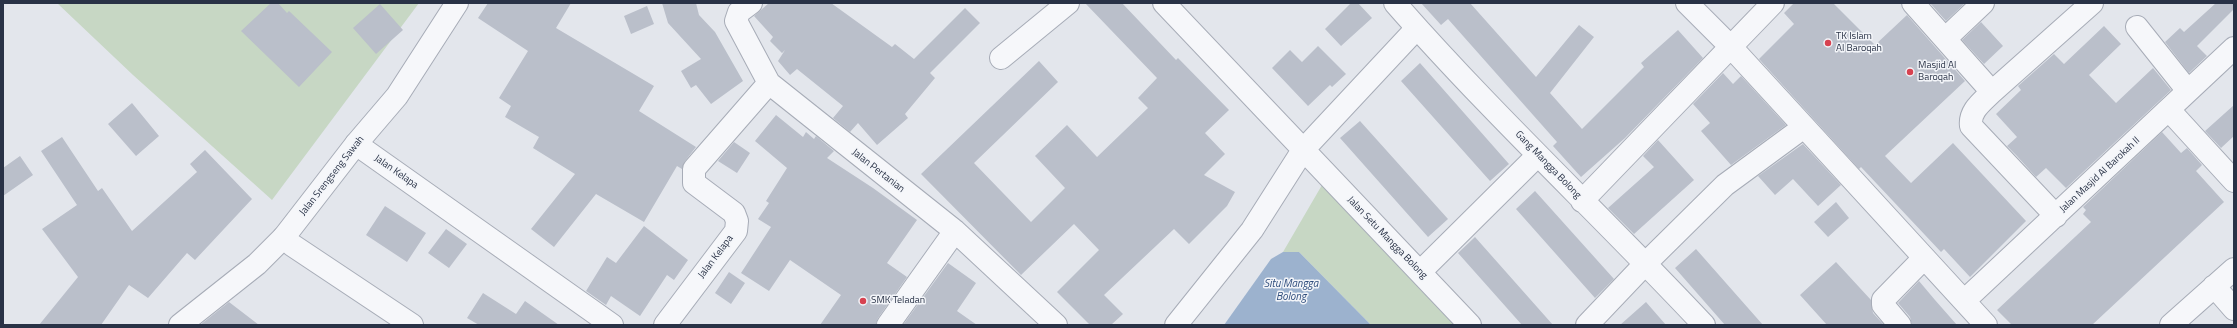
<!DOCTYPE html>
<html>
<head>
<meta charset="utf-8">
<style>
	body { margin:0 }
	#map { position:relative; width:2237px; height:328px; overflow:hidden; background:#e3e6ec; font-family:"Titillium Web",sans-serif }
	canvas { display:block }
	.frame { position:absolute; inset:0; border:4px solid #293246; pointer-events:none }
</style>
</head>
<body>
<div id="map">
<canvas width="2237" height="328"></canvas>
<div class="frame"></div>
</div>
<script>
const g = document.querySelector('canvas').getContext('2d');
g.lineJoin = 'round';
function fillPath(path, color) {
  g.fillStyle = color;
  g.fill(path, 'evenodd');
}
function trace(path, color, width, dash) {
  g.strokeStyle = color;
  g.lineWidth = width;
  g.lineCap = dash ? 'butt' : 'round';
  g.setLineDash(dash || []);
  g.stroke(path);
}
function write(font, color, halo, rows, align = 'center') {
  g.font = font + ' "Titillium Web",sans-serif';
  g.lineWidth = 3;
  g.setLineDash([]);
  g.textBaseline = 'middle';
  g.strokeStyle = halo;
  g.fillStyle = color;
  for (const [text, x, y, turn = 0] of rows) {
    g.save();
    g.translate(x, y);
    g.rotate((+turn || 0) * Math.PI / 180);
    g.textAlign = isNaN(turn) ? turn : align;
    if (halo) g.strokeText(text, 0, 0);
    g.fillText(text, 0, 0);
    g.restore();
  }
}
fillPath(new Path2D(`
	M57 3H419L272 200 133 75Z
	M1322 185 1455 325H1371L1299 252H1283Z`), '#c7d7c4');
fillPath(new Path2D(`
	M1283 252H1299L1371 325H1224L1271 259Z`), '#9cb2ce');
fillPath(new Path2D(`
	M271 3H278L287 13 289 11 332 52 299 87 241 31Z
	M488 3H571L556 28 654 86 639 111 696 147 685 161 682 169 677 166 644 222 596 194 554 247 531 229 575 174 533 148 539 137 505 117 511 106 499 98 528 51 478 18Z
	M662 3H696L699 15 715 32 743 81 711 104 696 85 691 88 681 71 701 59 668 23Z
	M769 3H831L892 47 895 44 914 59 965 8 980 23 930 73 935 78 905 114 908 118 877 145 858 123 850 132 833 118 843 106 797 69 790 75 778 61 785 50 782 53 770 41 773 37 754 16Z
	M1085 3H1122L1176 60 1178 58 1229 110 1205 133 1225 154 1204 175 1235 192 1227 206 1189 244 1174 229 1104 295 1123 314 1111 325H1090L1057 292 1099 250 1074 224 1021 275 921 174 1039 61 1058 82 974 163 1031 222 1065 188 1035 156 1067 125 1097 157 1148 108 1138 98 1157 78Z
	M1351 3H1358L1372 18 1341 46 1325 29Z
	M1421 3H1470L1536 77 1579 25 1594 37 1550 93 1582 129 1644 67 1641 63 1678 30 1703 58 1625 138 1581 177 1553 146 1557 142 1448 19 1441 25Z
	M1794 3H1833L1875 45 1907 15 1965 81 1885 156 1911 183 1953 143 2026 221 1970 277 1944 249 1941 252 1861 167 1859 169 1759 59 1794 24 1784 13Z
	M1930 3H1962L1964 4 1946 21Z
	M2216 3H2234V9L2197 46 2207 56 2189 73 2165 42 2180 28 2184 32Z
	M380 4 403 30 376 54 353 28Z
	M647 6 654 24 631 34 624 16Z
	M1981 22 2003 46 1984 64 1962 40Z
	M2104 26 2121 44 2089 75 2116 103 2153 68 2171 90 2066 188 2046 168 2036 177 2016 155 2007 146 2017 137 1996 114 2021 90 2018 86 2054 54 2064 64Z
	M1318 46 1346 74 1332 87 1330 85 1308 106 1272 68 1290 50 1302 62Z
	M1420 63 1509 164 1490 181 1401 81Z
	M1723 73 1733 84 1741 76 1786 125 1731 165 1701 131 1710 123 1693 104Z
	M132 103 159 136 136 156 108 124Z
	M2234 105V136L2221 148 2205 131Z
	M776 115 803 137 806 132 814 139 816 136 834 151 827 158 873 188 917 220 887 263 907 277 878 318 876 325H820L841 295 790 260 769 291 741 273 771 227 758 219 769 203 766 201 787 168 755 141Z
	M1360 121 1448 219 1428 237 1340 138Z
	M2162 132 2181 153 2187 148 2202 165 2196 171 2224 202 2092 325H2012L1997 310 2091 222 2083 214 2086 210 2083 207Z
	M62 137 98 191 102 188 132 231 197 172 190 164 205 150 252 199 195 260 187 253 148 298 129 285 101 325H39L78 277 42 229 77 205 41 151Z
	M1658 140 1694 180 1634 234 1608 208 1654 167 1643 156Z
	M734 142 750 153 737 173 718 161Z
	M1803 144 1841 185 1818 206 1793 179 1775 195 1758 176Z
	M20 156 33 175 3 196V168Z
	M1535 191 1614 279 1595 298 1516 209Z
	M1836 202 1849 218 1828 237 1814 222Z
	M385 206 426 233 407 262 366 235Z
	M644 226 688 260 674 280 667 275 640 316 611 296 606 305 586 291 607 257 616 263Z
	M446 229 467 244 449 268 428 253Z
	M1475 237 1553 325H1522L1458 253Z
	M1696 249 1763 325H1725L1675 268Z
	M1836 262 1871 300 1873 313 1884 325H1827L1800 295Z
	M948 263 976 283 957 311 977 325H903Z
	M729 272 745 283 731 304 715 293Z
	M1919 281 1935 300 1957 325H1912L1910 317 1898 303Z
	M483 293 516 314 525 301 559 325H479L467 318Z
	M229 302 259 325H200Z
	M1646 302 1666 325H1620Z`), '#babfca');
const minor = new Path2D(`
	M751 3 739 12 736 21 769 83 955 231 1056 325
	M1164 3 1470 325
	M1395 3C1493 115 1602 216 1704 325
	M1687 3 1731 47 1986 325
	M1913 3 1992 92 2092 3
	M2137 27 2188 91
	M1945 39 1983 3
	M1001 58 1068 3
	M1992 92C1982 102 1969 111 1971 126L2056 216
	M2169 110 2234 181
	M356 144 612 325
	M1582 201 1773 3
	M284 237 292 245 412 325
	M1420 272 1538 155
	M2214 286 2234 309
	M1964 301 2234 48
	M665 325 736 231 737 221 734 213 694 183V169L769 83
	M888 325 955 231
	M1176 325 1252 230 1303 150 1417 28
	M1587 325 1646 263 1725 185 1804 127
	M1900 325 1883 305V300L1924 258
	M2171 325 2234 269`);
const tertiary = new Path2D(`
	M180 325 257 264 284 237 356 144 397 96 457 3`);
trace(minor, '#a7acb7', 24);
trace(tertiary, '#a7acb7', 24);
trace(minor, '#f6f7fa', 22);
trace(tertiary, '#f6f7fa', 22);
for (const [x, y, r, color] of [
	[1828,43,4,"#d74250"],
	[1910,72,4,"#d74250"],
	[863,301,4,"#d74250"]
]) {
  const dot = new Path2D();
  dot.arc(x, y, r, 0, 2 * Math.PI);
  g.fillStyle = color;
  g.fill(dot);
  trace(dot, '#f3f5f9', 1.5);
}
write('10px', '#293246', '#f3f5f9', [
	["TK Islam",1836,37],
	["Al Baroqah",1836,49],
	["Masjid Al",1918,66],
	["Baroqah",1918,78],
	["SMK Teladan",871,301]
], 'left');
write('10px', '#293246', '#f3f5f9', [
	["Gang Mangga Bolong",1548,165,46],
	["Jalan Pertanian",878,171,38],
	["Jalan Kelapa",396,172,35],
	["Jalan Masjid Al Barokah II",2100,175,-43],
	["Jalan Srengseng Sawah",332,176,-52],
	["Jalan Setu Mangga Bolong",1387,238,46],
	["Jalan Kelapa",716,257,-53]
]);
write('italic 11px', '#304e7d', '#f3f5f9', [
	["Situ Mangga",1291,284],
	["Bolong",1291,297]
]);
</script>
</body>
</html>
